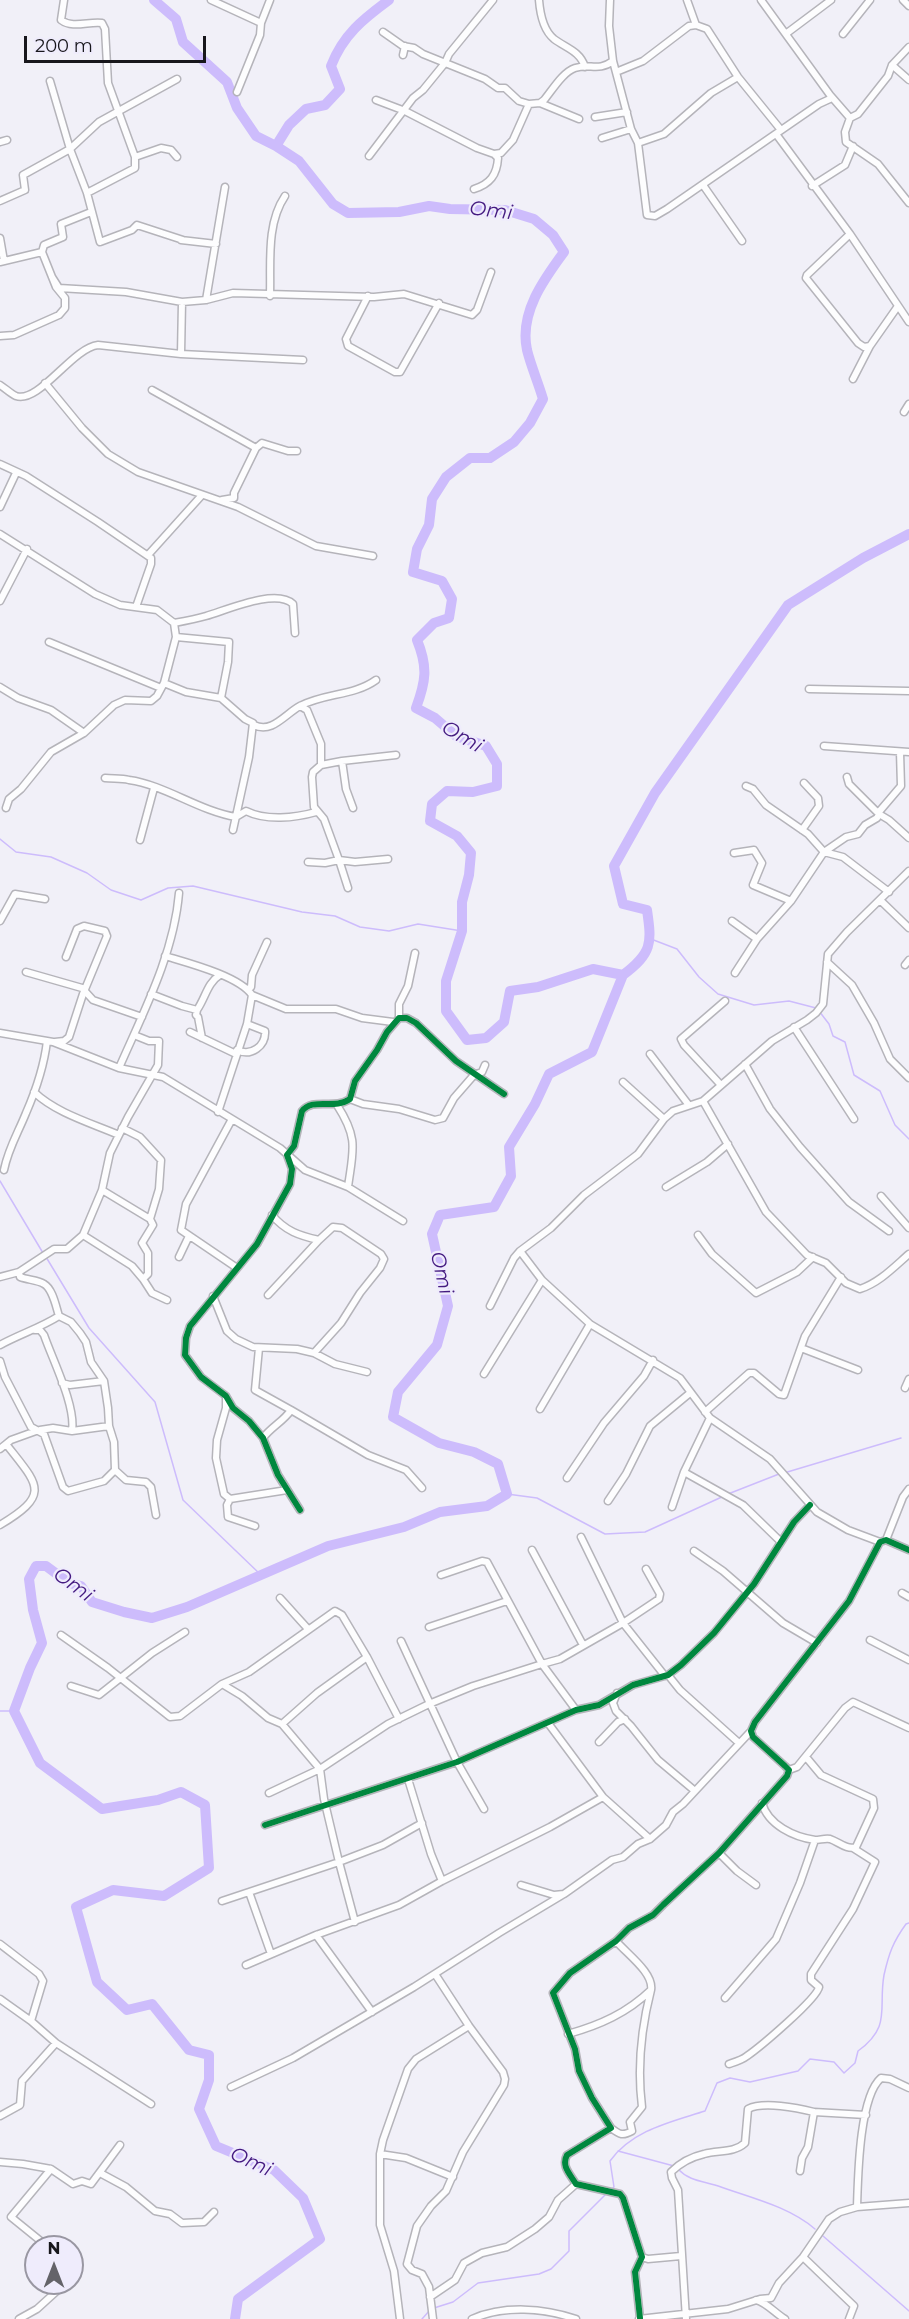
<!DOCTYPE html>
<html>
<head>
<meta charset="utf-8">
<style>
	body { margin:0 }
	#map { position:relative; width:909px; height:2319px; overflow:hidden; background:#f1f0f8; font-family:Montserrat,sans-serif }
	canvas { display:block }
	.north { position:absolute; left:24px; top:2235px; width:60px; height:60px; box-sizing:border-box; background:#efecfc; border:2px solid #9997a2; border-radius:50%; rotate:0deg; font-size:16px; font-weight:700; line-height:24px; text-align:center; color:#18171c }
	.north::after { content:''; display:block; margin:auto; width:21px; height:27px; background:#646369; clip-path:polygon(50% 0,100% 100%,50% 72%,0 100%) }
	.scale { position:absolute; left:24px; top:36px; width:182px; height:27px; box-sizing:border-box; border:3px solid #18171c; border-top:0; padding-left:8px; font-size:18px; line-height:21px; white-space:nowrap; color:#18171c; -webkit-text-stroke:4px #efecfc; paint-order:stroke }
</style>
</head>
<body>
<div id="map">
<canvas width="909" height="2319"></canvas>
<div class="north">N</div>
<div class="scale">200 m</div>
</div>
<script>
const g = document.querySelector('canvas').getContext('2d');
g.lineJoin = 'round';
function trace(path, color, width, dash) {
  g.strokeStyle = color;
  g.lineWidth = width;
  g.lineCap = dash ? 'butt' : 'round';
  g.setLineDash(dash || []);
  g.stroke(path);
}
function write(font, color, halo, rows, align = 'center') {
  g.font = font + ' Montserrat,sans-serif';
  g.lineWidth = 4.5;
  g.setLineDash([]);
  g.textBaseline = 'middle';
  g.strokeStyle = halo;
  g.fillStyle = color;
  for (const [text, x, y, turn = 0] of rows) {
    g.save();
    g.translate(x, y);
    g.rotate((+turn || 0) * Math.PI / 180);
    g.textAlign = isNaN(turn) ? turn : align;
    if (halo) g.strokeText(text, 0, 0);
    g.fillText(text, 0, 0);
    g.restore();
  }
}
trace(new Path2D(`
	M0 839 16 852 51 857 87 873 111 890 141 900 168 888 193 886 302 912 335 916 360 927 389 931 418 924 462 931
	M651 939 677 949 699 977 718 994 754 1005 789 1001 816 1008
	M819 1011 829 1024 833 1036 845 1042 854 1075 880 1091 895 1125 909 1139
	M0 1181 43 1253
	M46 1257 89 1328 155 1402 183 1500 261 1575
	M784 1473 901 1438
	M507 1494 537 1498 605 1534 645 1532 724 1496
	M728 1494 779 1474
	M0 1711H14
	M618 2151 674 2166
	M678 2169C690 2182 705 2181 721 2187 752 2198 790 2207 815 2229
	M612 2189 614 2187 610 2161C632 2130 671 2122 705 2111L717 2083 730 2078 750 2082 798 2071 810 2059 834 2062 844 2073 855 2063 858 2051C892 2026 878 2009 884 1975 889 1953 893 1942 906 1924L909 1923
	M823 2236 909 2311
	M434 2308 453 2302 478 2283 539 2274 551 2269 569 2251V2231L606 2194
	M422 2319 430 2310`), '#cdbcfc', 1.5);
trace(new Path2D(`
	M154 0 176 19 183 42 227 82 237 108 256 136 276 146 299 161 333 204 348 213 399 212 429 206 450 209 505 210 534 219 553 235 564 252C544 279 519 313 527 350 531 366 538 382 543 399L530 423 514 442 490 458H470L446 477 432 499 429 525 417 549 413 572 442 581 452 599 449 618 434 623 417 640C428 667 426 681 416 708L435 718 456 736 486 746 497 764V786L473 792 447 791 432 804 430 821 457 836 471 853 469 875 462 902V931L446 981V1011L467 1040 486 1038 504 1022 510 991 538 987 593 969 623 975 592 1052 549 1074 535 1104 509 1147 511 1176 494 1207 440 1215 432 1234 448 1306 437 1345 398 1392 393 1417 439 1443 474 1452 498 1464 507 1494 487 1506 440 1512 404 1527 328 1546 187 1607 152 1618 124 1612 92 1602 81 1586 69 1583 46 1566H36L29 1579 33 1610 42 1643 30 1668 14 1711 40 1763 102 1809 158 1800 181 1792 205 1805 209 1868 164 1896 113 1890 76 1907 97 1982 127 2010 152 2004 189 2050 209 2055V2080L199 2109 216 2146 274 2170 303 2198 320 2239 238 2299 235 2319
	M276 146 289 125 306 109 325 105 340 89 331 66C343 35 363 19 389 0
	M623 975C652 953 652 944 647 910L623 904 614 866 655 793 788 605 863 558 909 534`), '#cdbcfc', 10);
const minor = new Path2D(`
	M64 0 61 20C73 29 89 21 102 23L105 29 108 83 135 157
	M211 0 261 23
	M539 0C540 13 543 30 554 39 566 48 580 51 585 67
	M610 0 609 26 613 61 631 129 638 143 647 215 655 216 667 209 819 104 832 98 830 95
	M687 0 696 25
	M761 0 830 95 850 118
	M903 0 909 6
	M383 32 403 46 414 48 423 54 485 79 498 88H505L519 101 529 104
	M787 33 831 0
	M843 34 870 0
	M909 47 892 65 888 76 858 114 850 118 845 132 846 142 878 164 909 203
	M403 55 405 46
	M892 65 909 80
	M616 72 643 61 689 26 696 25 707 29 738 77 781 130
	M50 81 70 149 87 193 100 242 132 230 137 225 183 240
	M237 92 260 35 261 23 270 0
	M376 100 405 111 477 148 494 154
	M540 103 579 119
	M595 117 627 112
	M776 134 850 234 909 322
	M602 138 631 129
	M0 142 7 140
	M638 143 664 134 711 93 738 77
	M369 156 413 98 423 90 445 63 449 54 493 0
	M703 185 742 241
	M812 186 845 165 853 146
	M474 189C490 184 497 175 498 158L494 154 501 153 513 140 529 104 540 103 544 100C553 89 563 72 575 68 590 63 598 72 613 61
	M87 193 135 168V157L161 148 171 150 177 157
	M0 201 25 190 23 175 70 149 99 122 177 79
	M850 234 807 275 806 278 858 343 864 347 870 346 898 306
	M0 238 4 261
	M181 240 216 244
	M42 252 44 245 63 237 61 224 91 212
	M0 262 42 252 56 287 65 298V308L59 315 14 335 0 336
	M52 277 59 288 126 292 182 302 206 300 233 293 374 297 404 294 472 315 477 310 491 272
	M270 296C271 263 266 224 285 196
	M368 296 346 339 348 346 395 372H400L439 303
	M206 300 225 187
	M181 354 182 302
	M853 379 870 346
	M45 383 82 428 108 454 138 472 238 507 316 546 373 556
	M0 385C5 388 11 394 16 396 39 404 72 348 98 345L181 354 303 360
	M152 390 256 448 262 443 288 451H297
	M904 412 909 404
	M0 464 26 476 98 522 151 558V564L136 607
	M222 500 234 498V493L256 448
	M0 507 16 473
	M0 534 95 594 120 605 157 610 174 623 176 637 164 683 157 696 151 701 125 700 114 705 84 733 51 752 21 789 9 799 6 808
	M148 555 202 495
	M0 601 27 549
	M174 623C185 621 196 619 206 616 227 610 276 588 293 604L295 633
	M176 637 229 642 228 662 221 698
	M49 642 161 688
	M164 683 186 692 221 698 245 719 253 723 249 757 233 830
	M0 687 18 698 51 710 84 733
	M809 689 909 691
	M300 706 307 710 321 744V765L313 772 312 777 314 807 324 819 339 860 325 863 308 862
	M254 725C272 734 285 714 300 706 324 693 354 696 376 680
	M824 746 909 752
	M342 761 346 789 353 808
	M321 765 342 761 396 755
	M847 777 849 784 878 813 901 786 900 752
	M105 778C113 779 121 778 129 780 165 785 199 811 236 817L246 811C266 821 295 818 316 812
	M746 786 753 789 766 805 808 834 824 852 843 857 889 892
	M802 830 819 806 818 798 804 783
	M140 840 154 788
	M734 853 754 850 762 863 753 885 791 901
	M348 888 339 860 355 862 388 859
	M880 900 909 928
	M0 921 15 894 45 899
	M732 921 757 939
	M165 956C188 963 239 976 252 995L247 1024 218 1112
	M827 962 852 985 874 1023 890 1059 909 1078
	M905 965 909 960
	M26 972 82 988 93 1000 142 1017
	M735 973 757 939 791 901 824 852 846 837 858 834 865 825 877 818 879 814 889 820 909 838
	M248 989 251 987 252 975 267 942
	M151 994 182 1006 197 1010C206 997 207 983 220 975
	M252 995 286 1009H336L362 1018 393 1022
	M197 1010 196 1015 198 1017 202 1038
	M399 1018V1004L408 986 415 953
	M794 1027 854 1119
	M190 1032 236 1054
	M0 1033 53 1042 119 1068 163 1077 280 1148 305 1170 348 1187 403 1221
	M55 1042 64 1041 69 1037 83 994 107 936 105 931 84 926 77 929 66 957
	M237 1050C251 1057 266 1046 265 1031L247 1024
	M650 1054 688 1104
	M745 1064 770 1109 800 1147 849 1202 889 1231
	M119 1068C143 1013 174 954 179 893
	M623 1082 664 1119
	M720 1084 684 1045 681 1039 725 1001
	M34 1092C56 1113 91 1123 119 1135
	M350 1099 363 1104 399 1109 435 1120 443 1118 454 1098 474 1075 482 1072 485 1065
	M703 1101 766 1212 807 1255 826 1263 846 1283 860 1289C879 1283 894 1267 909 1254
	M337 1105C359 1139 353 1150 348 1187
	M232 1119 186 1204 181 1230 237 1268
	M122 1128 140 1137 161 1160 159 1189 150 1219
	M4 1170C8 1149 18 1133 26 1113 36 1090 44 1067 47 1041
	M666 1187 707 1162 728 1144
	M102 1190 150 1219 153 1225 142 1243 148 1253V1274L143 1279 152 1293 167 1300
	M881 1196 909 1228
	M272 1215C285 1231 300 1236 319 1240L333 1227 342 1228 381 1254 384 1259 380 1268 360 1293 341 1323 314 1353
	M83 1235 132 1266 143 1279
	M698 1235 712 1254 756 1293 797 1272 813 1257
	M520 1251 542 1280 590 1324 680 1378 710 1418 770 1459 817 1512 848 1530 880 1542
	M179 1257 189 1236
	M19 1272 20 1277C28 1280 38 1280 44 1284 53 1289 56 1307 59 1316L71 1322 80 1333 86 1342 91 1362 104 1381 108 1408 109 1426 114 1442 115 1470 126 1480 146 1482 151 1487 156 1515
	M0 1277 19 1272 54 1249H67L83 1235 102 1190 110 1153 128 1117 158 1065 159 1041H149L134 1035
	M268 1295 319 1240
	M213 1296 227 1331 236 1339 253 1347 297 1349 314 1353 335 1364 367 1372
	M490 1306 514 1258 520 1251 551 1228 584 1195 638 1154 664 1119 673 1111 703 1101 772 1041 807 1020 816 1013 823 1004 828 954 847 932 909 871
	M35 1330H40L44 1335C53 1361 76 1406 72 1431
	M0 1345C20 1334 40 1328 59 1316
	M259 1348 255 1390 291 1410C284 1421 271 1427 263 1438
	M801 1348 858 1370
	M0 1361 5 1377 31 1427 44 1434 63 1487 68 1491 104 1481 115 1470
	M484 1374 542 1280
	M62 1383 70 1385 104 1381
	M905 1388 909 1379
	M226 1397V1408L217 1440 216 1458 224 1494 230 1499 287 1490
	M540 1409 590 1324
	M291 1410 368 1455 406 1470 422 1488
	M705 1412 749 1373H754L779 1394 784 1395 805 1336 841 1277
	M40 1430 53 1428 72 1431 109 1426
	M0 1449 11 1440 36 1431
	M684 1472 743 1505 780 1541
	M567 1478 604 1423 644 1376 653 1360
	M230 1499 227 1505 228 1517 255 1526
	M608 1501 626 1474 650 1426 690 1393
	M672 1507 684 1472 710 1418
	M300 1510 278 1475 263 1438 249 1421 233 1408 226 1396 201 1377 185 1355 186 1338 190 1326 257 1244 290 1184 292 1169 287 1155 294 1146 302 1111C313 1097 334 1110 350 1099L355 1081 377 1050 387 1032 399 1018H407L416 1023 456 1061 504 1094
	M0 1525C52 1494 38 1485 6 1444
	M581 1537 623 1623 665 1676
	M886 1540 903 1497 909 1489
	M532 1550 583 1645
	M694 1551 723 1571 783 1623 817 1643
	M441 1575 482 1561 487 1562 542 1664 560 1659 623 1623 659 1599 660 1594 646 1569
	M902 1593 909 1597
	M280 1598 308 1629
	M429 1627 507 1601
	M61 1635 108 1668 170 1717 180 1716 222 1684 242 1696 268 1718 282 1724 320 1769 324 1799 339 1862 383 1845 422 1823
	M870 1640 909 1660
	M401 1641 457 1762 484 1809
	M668 1675 680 1690 739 1743
	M222 1684 249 1672 335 1611 342 1615 367 1657 399 1719
	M71 1686 99 1695 152 1653 185 1632
	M617 1693 613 1703 616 1711 631 1726 658 1760 695 1791
	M548 1723 603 1797 650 1839
	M282 1724 317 1693 367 1657
	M599 1742 618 1722 625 1719
	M789 1770 797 1767 845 1708 853 1702 909 1728
	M408 1779 431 1854 442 1881
	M269 1793 320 1769 388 1724 429 1704 473 1686 542 1664 576 1710
	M762 1803C768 1825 794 1837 815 1840 820 1840 825 1838 830 1839 839 1842 846 1850 856 1847L874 1808 873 1799 821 1775 806 1757
	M265 1825 457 1762 576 1710 599 1705 633 1685 668 1675 681 1665 714 1633 754 1584 794 1522 810 1505
	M719 1853 737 1871 756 1885
	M521 1885 554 1895 564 1894 612 1860 623 1857 638 1844 650 1839 666 1825 673 1812 683 1804 751 1731
	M249 1892 271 1954
	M222 1901 339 1862 355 1922
	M316 1935 372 2012
	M0 1944 39 1974 43 1981 31 2021
	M246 1965 316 1935 399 1905 442 1881 550 1827 603 1797
	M725 1998 776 1939 800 1883 815 1840
	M0 1999 31 2021 56 2043 151 2104
	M568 2034C600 2025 627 2013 651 1990 654 1973 627 1954 616 1941
	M729 2064C735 2062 742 2060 747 2056 760 2047 817 1999 819 1987L811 1980V1974L853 1909 875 1862 853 1848
	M231 2087 293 2058 414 1987 499 1933 564 1894
	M0 2116 20 2105 22 2081 56 2043
	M611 2128C620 2135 623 2136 632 2131L630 2122 642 2107C637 2067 641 2029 651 1990
	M380 2154 406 2158 453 2177
	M0 2162 23 2164 51 2169 11 2217 48 2247
	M51 2169 73 2184 82 2181 91 2184 120 2145
	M800 2171 802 2158 808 2147 814 2112 866 2115
	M100 2173 126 2187 155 2211 170 2214 182 2223 204 2222 214 2212
	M857 2207 909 2203
	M642 2257 648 2259 681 2256
	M803 2257 854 2306 849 2319
	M430 2297 455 2280 464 2263 482 2253 507 2247 535 2229 549 2217 558 2200 576 2184
	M756 2300C766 2302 776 2314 785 2319
	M640 2318 635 2272 642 2257 623 2198 620 2194 576 2184C570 2174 561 2166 567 2155L611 2128 592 2098 579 2071 575 2049 553 1993 570 1973 616 1941 629 1928 653 1915 663 1905 719 1853 787 1776 789 1770 785 1766 753 1737 751 1731 755 1722 849 1601 880 1542 886 1540 909 1550
	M19 2319 37 2309 59 2289 58 2283
	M400 2319 394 2271 380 2225V2154L383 2140 408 2069 416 2059 469 2026
	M433 2319 429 2287 422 2274 412 2270 407 2264 417 2226 431 2206 446 2191 463 2152 504 2085 505 2079 503 2072 469 2026 435 1974
	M472 2319C504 2305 544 2308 576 2319
	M639 2319 728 2309 760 2299 771 2298 779 2283 803 2257 829 2219 840 2212 857 2207C858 2178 859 2097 881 2078L890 2079 909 2088
	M686 2319 678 2190 672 2178 671 2172C681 2162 691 2157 704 2154 719 2150 734 2153 745 2143L748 2109C763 2101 798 2108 814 2112`);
trace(minor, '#b5b4ba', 9);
trace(minor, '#fdfdfe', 6);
trace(new Path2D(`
	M300 1510 278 1475 263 1438 249 1421 233 1408 226 1396 201 1377 185 1355 186 1338 190 1326 257 1244 290 1184 292 1169 287 1155 294 1146 302 1111C313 1097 334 1110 350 1099L355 1081 377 1050 387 1032 399 1018H407L416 1023 456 1061 504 1094
	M265 1825 457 1762 576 1710 599 1705 633 1685 668 1675 681 1665 714 1633 754 1584 794 1522 810 1505
	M640 2318 635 2272 642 2257 623 2198 620 2194 576 2184C570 2174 561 2166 567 2155L611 2128 592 2098 579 2071 575 2049 553 1993 570 1973 616 1941 629 1928 653 1915 663 1905 719 1853 787 1776 789 1770 785 1766 753 1737 751 1731 755 1722 849 1601 880 1542 886 1540 909 1550`), '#00873e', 6);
write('italic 20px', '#441a80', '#efecfc', [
	["Omi",491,211,7],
	["Omi",462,737,30],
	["Omi",441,1273,77],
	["Omi",73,1585,36],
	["Omi",251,2162,25]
]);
</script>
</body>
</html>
